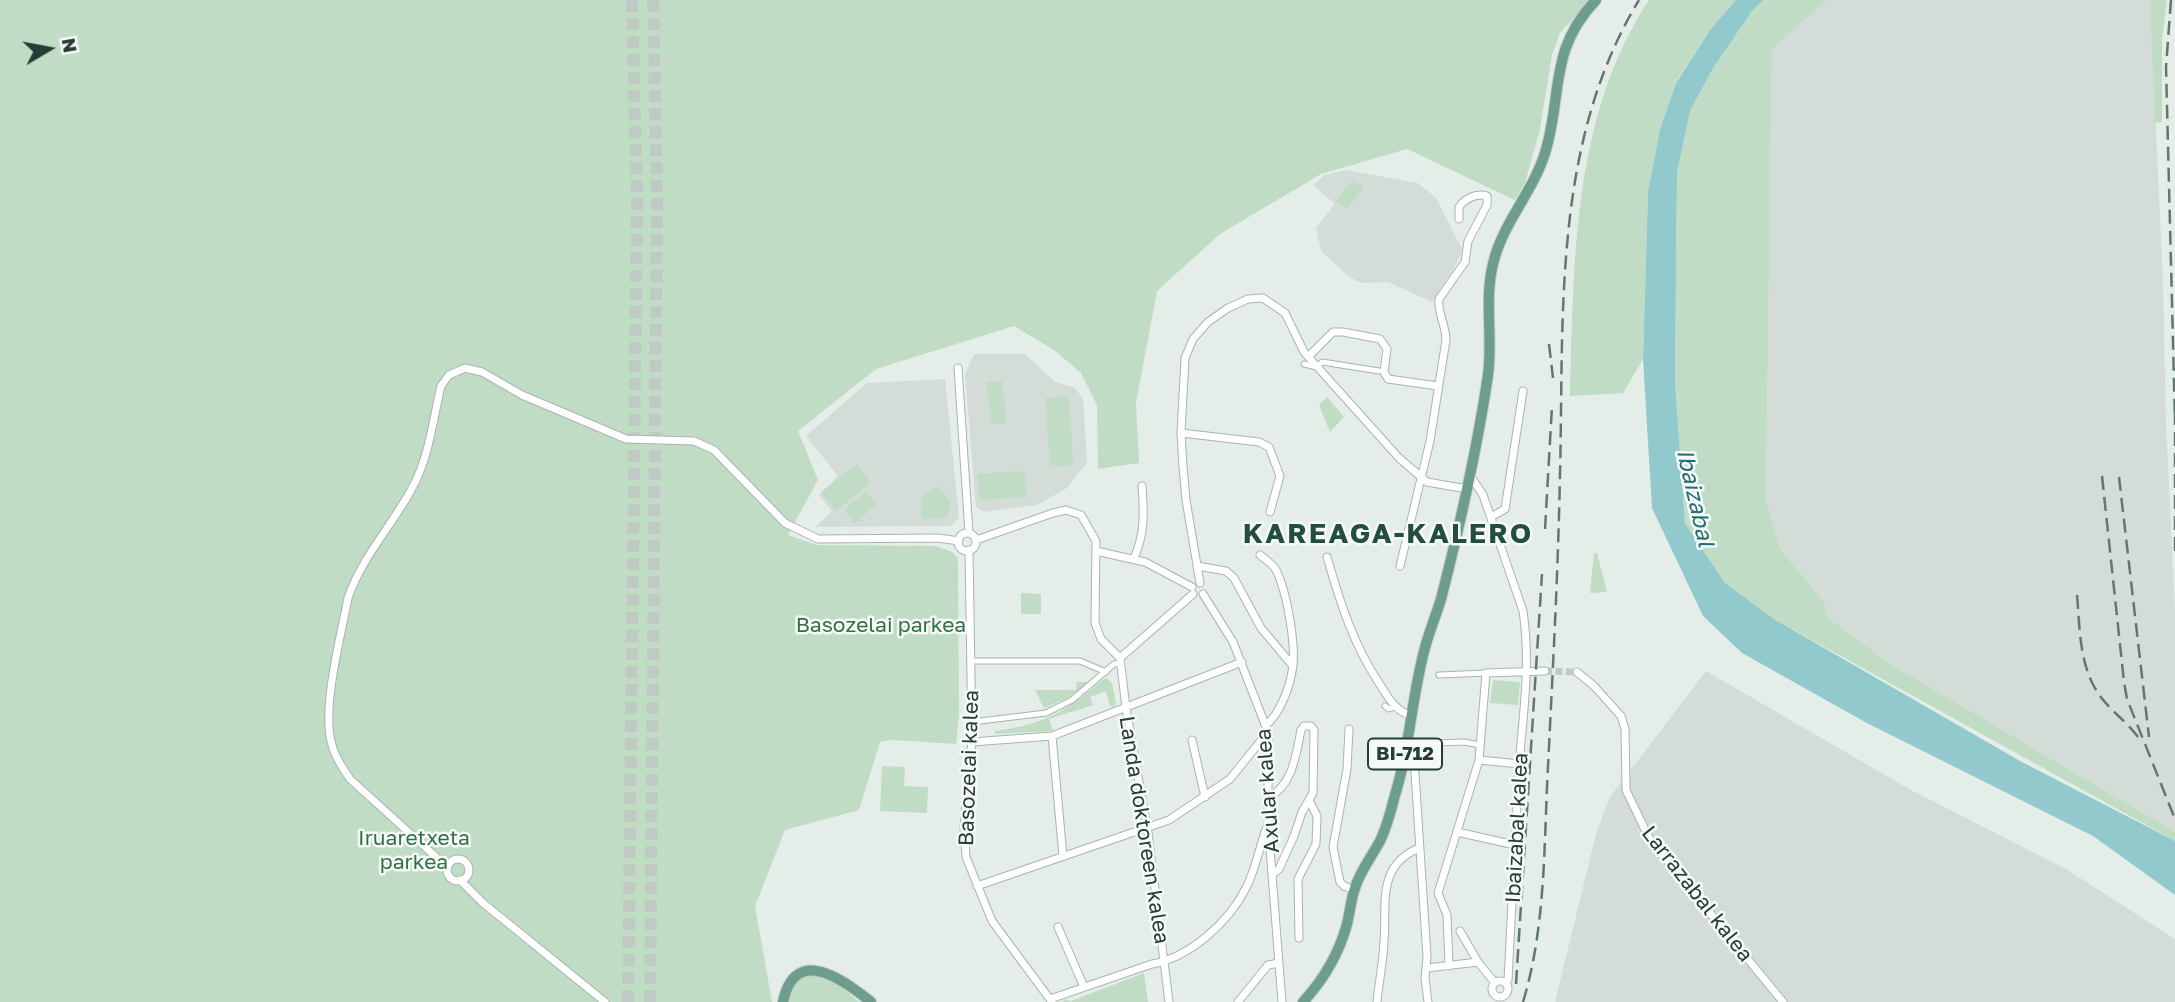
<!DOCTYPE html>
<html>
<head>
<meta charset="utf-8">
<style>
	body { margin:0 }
	#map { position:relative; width:2175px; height:1002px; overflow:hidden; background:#e5ede8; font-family:"Golos Text",sans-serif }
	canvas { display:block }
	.north { position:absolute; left:14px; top:14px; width:70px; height:70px; -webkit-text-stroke:5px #f5f9f7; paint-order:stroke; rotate:80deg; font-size:19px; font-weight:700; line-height:28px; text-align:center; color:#253d35 }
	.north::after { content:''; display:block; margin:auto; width:24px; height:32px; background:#253d35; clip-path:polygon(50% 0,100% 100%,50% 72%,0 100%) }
</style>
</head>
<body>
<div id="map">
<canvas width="2175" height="1002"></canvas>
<div class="north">N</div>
</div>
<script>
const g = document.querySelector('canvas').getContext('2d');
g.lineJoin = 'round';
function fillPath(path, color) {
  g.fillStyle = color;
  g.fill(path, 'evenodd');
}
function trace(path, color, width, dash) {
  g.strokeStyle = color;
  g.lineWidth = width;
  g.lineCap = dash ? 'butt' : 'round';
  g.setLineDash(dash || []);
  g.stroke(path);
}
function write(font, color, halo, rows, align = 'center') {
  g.font = font + ' "Golos Text",sans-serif';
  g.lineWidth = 5;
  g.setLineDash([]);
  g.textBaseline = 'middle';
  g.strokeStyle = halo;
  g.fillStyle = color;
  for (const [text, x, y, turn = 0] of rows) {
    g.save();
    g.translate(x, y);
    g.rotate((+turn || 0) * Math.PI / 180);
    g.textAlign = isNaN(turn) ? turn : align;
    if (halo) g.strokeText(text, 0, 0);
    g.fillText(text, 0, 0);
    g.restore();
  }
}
fillPath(new Path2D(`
	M1823 0H2150L2163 283 2166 425 2175 610V832L1889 663 1827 617 1825 603 1780 549 1766 499 1772 49Z
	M1346 170 1418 183 1436 198 1462 249 1456 265 1432 302 1388 282 1363 283 1355 280 1347 275 1321 251 1316 228 1335 204 1313 185 1325 175Z
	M974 354H1025L1055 382 1075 388 1083 399 1087 463 1067 488 1037 505 984 512 976 507 965 374Z
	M945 379 959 517 951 526 815 527 832 511 819 495 838 476 806 436 867 383Z
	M1706 671 1909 789 2066 869 2175 939V1002H1555L1596 834 1610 797Z`), '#d3dcd7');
fillPath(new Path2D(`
	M0 0H1591L1560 33 1552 55 1540 129 1525 183 1515 200 1407 149 1321 174 1220 234 1157 291 1136 403 1139 463 1098 469 1097 405 1081 373 1054 350 1014 326 876 369 798 431 818 480 788 535 817 545 936 546 952 552 958 558 959 714 956 744 892 740 880 742 859 810 785 830 755 906 772 1002H0Z
	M1649 0H1736L1710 30 1676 82 1660 129 1648 192 1643 359 1623 393 1570 396C1574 262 1572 116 1649 0Z
	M1759 0H1826L1772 49 1766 499 1780 549 1825 603 1827 617 1889 663 2175 832V841L1774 619 1725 583 1685 523 1675 383 1677 173 1690 111 1713 68Z
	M2150 0H2167L2162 41V122L2155 123Z
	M1353 179 1364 187 1347 209 1336 201Z
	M1002 381 1006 423 991 424 987 382Z
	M1069 396 1073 465 1050 467 1045 398Z
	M1327 397 1344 417 1330 432 1319 405Z
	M857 464 871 482 836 511 821 492Z
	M1025 471 1027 497 979 500 977 474Z
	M937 486 950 501 949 512 945 518 922 519 921 497Z
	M867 491 877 504 855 523 844 510Z
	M1594 553H1597L1607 592 1590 593Z
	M1021 593 1041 594V614H1021Z
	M1107 678 1112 683 1116 704 1114 707 1110 706 1106 691 1090 697 1093 705 1049 719 1053 731 995 734V731C1045 724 1066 712 1103 679Z
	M1493 680 1520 682 1518 705 1490 703Z
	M1077 682H1091L1067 698 1044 708 1035 690H1076Z
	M882 766 905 767 904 786 928 787 927 813 880 811Z
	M1144 973 1148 1002H1062L1065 999 1071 1001Z
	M819 975 832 979 859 1002H786L795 980 805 976Z`), '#c0dcc5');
fillPath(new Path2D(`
	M1736 0H1763L1752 11 1713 68 1690 111 1677 173 1675 383 1685 523 1725 583 1774 619 2020 761 2175 841V895L2093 836 1865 722 1742 653 1703 616 1652 508 1643 359 1648 192 1660 129 1676 83 1710 30Z`), '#92c9cd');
trace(new Path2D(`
	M1545 671 1577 672`), '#bfcac4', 7, [7, 3.5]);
trace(new Path2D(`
	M628 1002 637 199 632 0
	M650 1002 657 201 653 0`), '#bfcac4', 12, [12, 6]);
const pedestrian = new Path2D(`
	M1304 364 1317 367 1322 362 1379 371
	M972 661H1080L1106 672
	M1439 675 1486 673
	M1385 706 1389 709 1395 707
	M972 722 1046 713 1072 700 1114 664 1121 663
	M1438 743 1464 742 1480 745`);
const minor = new Path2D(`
	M1309 356 1333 332H1343L1380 339 1387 349 1384 372 1388 379 1438 386
	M958 368 969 533
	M1181 433 1259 442 1269 447 1280 476 1270 512
	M1470 475 1483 495 1523 611C1531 664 1523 714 1519 766 1515 837 1512 909 1508 980L1506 984
	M1491 517 1505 509 1523 391
	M958 542a9 9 0 1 1 18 0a9 9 0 1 1-18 0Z
	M976 540 1053 513 1066 510 1081 515 1096 541 1095 623 1101 639 1120 658
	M969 550 972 742 964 826 966 857 992 921 1052 1002
	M1096 551 1145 562 1192 587
	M1260 555C1266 560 1273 564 1276 570 1287 592 1297 648 1292 672 1289 689 1279 715 1266 725
	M1327 557C1340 602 1353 644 1379 683 1388 697 1395 712 1413 716
	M1134 558C1145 534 1144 512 1142 486
	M1197 566 1226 571 1234 578 1261 628 1292 665
	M1400 566 1430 441 1446 340C1446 325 1437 312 1439 299L1465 262 1468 241 1487 205V196C1477 193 1465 198 1459 207V219
	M1200 583 1186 500 1183 466 1181 433 1185 358 1193 339 1208 322 1228 308 1248 299 1263 298 1285 313 1304 352 1399 458 1427 482 1467 489
	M1203 594 1233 642 1268 732V823L1282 1002
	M1120 658 1126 708 1148 833 1169 1002
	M1120 658 1193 594
	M1577 672 1594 686 1621 716 1625 729 1626 790 1650 840 1783 1002
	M1349 729 1347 769 1333 847 1340 882 1344 886 1354 890
	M1052 736 1063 856
	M1192 740 1205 797
	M972 742 1052 736 1242 662
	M1407 748 1414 758 1427 957 1425 978 1428 1002
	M1479 760 1520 764
	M1268 798C1293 785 1296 755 1301 730L1304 726H1311L1314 730 1313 793 1302 812 1294 836 1279 869 1273 874
	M1457 832 1515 845
	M447 870a11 11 0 1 1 22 0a11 11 0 1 1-22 0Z
	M447 867 350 779C343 768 335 758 332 745 321 709 341 636 348 598 362 557 391 527 411 490 429 459 433 419 441 386L449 375 465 368 482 372 522 395 626 439 694 441 714 450 785 523 818 539 938 538 959 541
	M460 880 483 903 605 1002
	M977 886 1169 820 1230 779 1267 733
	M1058 927 1084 987
	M1460 931 1478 962 1495 983
	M1299 938 1298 879 1316 844 1317 816 1310 802
	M1449 966 1447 915 1438 893 1479 760 1486 673 1545 671
	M1427 968 1478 962
	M1492 989a8 8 0 1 1 16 0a8 8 0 1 1-16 0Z
	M1050 999 1152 964C1189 958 1229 922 1246 888 1256 869 1259 847 1267 827
	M1238 1002 1268 965 1279 963
	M1377 1002C1379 982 1383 962 1384 942 1387 905 1376 866 1419 848`);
const primary = new Path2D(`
	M783 1002C795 944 844 980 871 1002
	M1303 1002C1324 979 1339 954 1347 924 1350 912 1351 899 1355 888 1360 871 1372 856 1380 841 1387 827 1391 810 1395 795 1409 751 1411 705 1422 660 1426 639 1435 619 1441 599 1460 525 1477 450 1488 375 1493 338 1484 300 1493 264 1502 224 1533 192 1545 153 1563 95 1548 50 1596 0`);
trace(pedestrian, '#a8b5af', 7);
trace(minor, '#a8b5af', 9);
trace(primary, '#c2c9c6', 12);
trace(pedestrian, '#fff', 5);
trace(minor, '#fff', 7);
trace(primary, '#6d9e8d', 10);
trace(new Path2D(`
	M2171 0 2166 67 2175 421
	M1549 344 1553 378
	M2175 411V555
	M2102 476 2124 682 2127 699 2175 819
	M2119 477 2149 737
	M1545 529 1552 406
	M2077 595C2080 629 2079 667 2100 696 2111 711 2127 722 2138 737
	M1516 984 1542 574
	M1523 1002C1544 933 1544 859 1547 787 1552 683 1558 579 1560 474 1564 313 1552 144 1639 0`), '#607870', 2.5, [14, 7]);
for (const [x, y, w] of [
	[1405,754,74]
]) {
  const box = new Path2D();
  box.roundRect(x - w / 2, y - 15.5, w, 31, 5);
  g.fillStyle = '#f5f9f7';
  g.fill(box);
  trace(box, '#253d35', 2);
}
write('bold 19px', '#253d35', null, [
	["BI-712",1405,754]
]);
write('21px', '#337145', '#f5f9f7', [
	["Basozelai parkea",881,625],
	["Iruaretxeta",414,838],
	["parkea",414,862]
]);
write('21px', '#253d35', '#f5f9f7', [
	["Basozelai kalea",969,768,-88],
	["Axular kalea",1268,791,-94],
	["Ibaizabal kalea",1517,828,-87],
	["Landa doktoreen kalea",1144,830,81],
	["Larrazabal kalea",1697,894,52]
]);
write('italic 23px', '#246e74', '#f5f9f7', [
	["Ibaizabal",1695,498,77]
]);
g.letterSpacing = '2px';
write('bold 28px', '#234e3f', '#f5f9f7', [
	["KAREAGA-KALERO",1388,534]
]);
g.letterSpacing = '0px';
</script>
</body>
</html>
